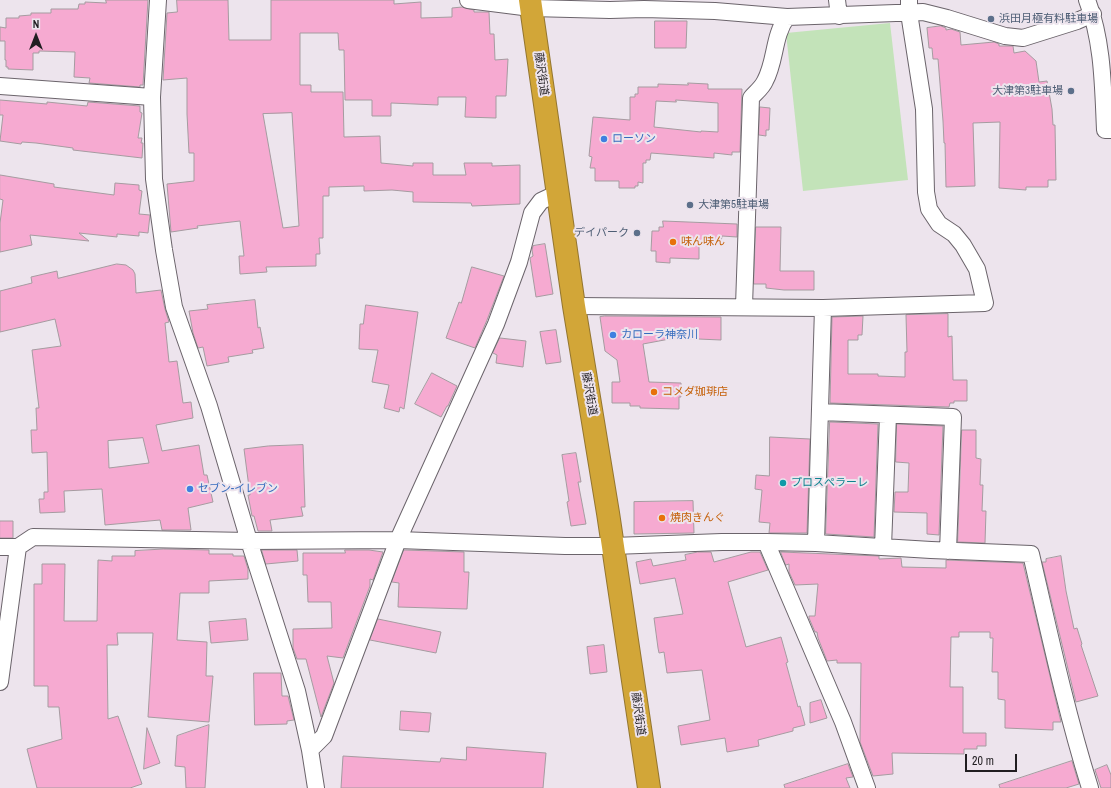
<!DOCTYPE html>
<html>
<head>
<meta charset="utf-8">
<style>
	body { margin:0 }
	#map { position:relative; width:1111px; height:788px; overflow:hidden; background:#ede4ed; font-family:"Archivo Narrow",sans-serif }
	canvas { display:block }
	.north { position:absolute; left:16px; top:16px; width:40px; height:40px; -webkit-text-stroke:3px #ede4ed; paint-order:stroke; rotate:0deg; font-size:11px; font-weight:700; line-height:16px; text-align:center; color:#211e21 }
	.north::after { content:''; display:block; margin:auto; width:14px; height:18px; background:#211e21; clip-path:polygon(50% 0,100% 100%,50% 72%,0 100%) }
	.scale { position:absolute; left:965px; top:754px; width:52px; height:18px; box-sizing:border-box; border:2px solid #211e21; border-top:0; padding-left:5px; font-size:12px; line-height:14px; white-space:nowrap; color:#211e21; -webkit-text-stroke:3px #ede4ed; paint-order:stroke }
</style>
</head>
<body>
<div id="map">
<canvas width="1111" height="788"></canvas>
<div class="north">N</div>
<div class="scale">20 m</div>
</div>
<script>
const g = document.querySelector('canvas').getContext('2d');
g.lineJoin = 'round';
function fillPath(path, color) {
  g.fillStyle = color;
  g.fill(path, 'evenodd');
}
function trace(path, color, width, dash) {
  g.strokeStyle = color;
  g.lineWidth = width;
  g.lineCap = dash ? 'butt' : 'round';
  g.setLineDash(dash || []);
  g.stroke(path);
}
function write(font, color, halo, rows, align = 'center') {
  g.font = font + ' "Archivo Narrow","Noto Sans JP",sans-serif';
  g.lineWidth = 4;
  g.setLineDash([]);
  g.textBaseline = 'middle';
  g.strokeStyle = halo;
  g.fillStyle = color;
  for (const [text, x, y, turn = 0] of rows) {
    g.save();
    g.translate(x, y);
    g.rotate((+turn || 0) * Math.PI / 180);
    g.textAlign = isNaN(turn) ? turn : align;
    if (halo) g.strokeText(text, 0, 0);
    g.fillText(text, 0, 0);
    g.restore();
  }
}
fillPath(new Path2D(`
	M890 23 908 180 803 191 786 33Z`), '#c3e3b9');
const building = new Path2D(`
	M106 0H148L143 85H140V87L89 83 90 78 74 77 75 52 39 51V53H33V70L8 69V67H6V60H5V41H0V27L6 28V18H19V16L31 15V13H51V9H78L79 4H85V2L106 3Z
	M177 0H228L229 40H271V0H394V4L421 2V18L452 17V8L462 7 474 10V12H489L490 34H494L495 60 508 59 506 96H496V118L465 117 466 97H438V105L391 103V116H372V100H345L344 50H339L338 33H300V85H311V92H343L344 137 380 136 381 163 413 166V163H433V175H466L464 163H492V166L520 165V204L472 206 471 203 413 202V192L392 190 364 191V186L329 187V196H323V238H319L320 254H316V266L266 267 267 272 240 274 239 256H244L240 221 197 226 198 228 171 232 167 184 194 181V153H189L187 114V78L163 80 167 13 177 12ZM292 113 299 226 283 228 263 114Z
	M655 21H687L686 48H655Z
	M941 26 946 28V30L951 29 960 32 961 45 994 42 999 44V46H1013L1014 53 1025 51 1036 61 1039 82 1047 81 1052 109 1053 125H1055L1056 180H1048V187H1026V190L999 188 1000 122 973 123 975 186 946 187 945 143H944L943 121 938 59H933L932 48H929L927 28Z
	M688 83 708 84V89H742L740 152H732V155L714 153V158L651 153 650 160H646V163H643V183L638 182V186H635V188H619V181H595V168H590L592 157 589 156 593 117 630 120V97H635V94H638V87H658V84L688 85ZM676 100 718 103V132L701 131V132L654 127 656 101 676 102Z
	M0 100 47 104V102L87 106 88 102 140 106V112L142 113 138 138H142L141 143H143L142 158 73 150V148L36 143 22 142 21 144 0 141 3 115H0Z
	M760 107 770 108 769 130H766V136L759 135Z
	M0 175 54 184V187L114 195 115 183 139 185V190L142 191 139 214 150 215 148 233 139 232V236L117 234V237L79 233 89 241 30 235 32 245 0 252V223L3 200 0 199Z
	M663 221 737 224V237L722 236 721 242 699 241V259L670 258V263L656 262V251H651L652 231H659V227H663Z
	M756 227H781L780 271H814V290H784L766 288V284H754Z
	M545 244 553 294 536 297 530 258 533 256 532 250 533 246Z
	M117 264 126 265 133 270 135 274 136 293 161 290 165 309 169 322 165 323 169 362 177 361 183 403 191 402 193 418 156 425 162 451 199 445 204 475H207L213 502 188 508 191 530H162L160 520 105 525 102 489 64 491 65 512 40 513 39 499H44V492H48L47 452 32 453 31 430H37L36 408H39L32 350 61 346 55 319 0 332V291L32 283 31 277 57 271 58 278ZM143 438 149 463 109 468 108 441Z
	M472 267 504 276 487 320 475 348 446 338 459 302 461 303Z
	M255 300 258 328 260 327 264 348 252 350 253 353 228 357 229 362 207 366 203 347 198 348 193 333 189 311 208 309 207 305Z
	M366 305 418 312 404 409 400 407 399 412 384 408 389 385 372 382 378 350 359 349 360 324H363Z
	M948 314V337L952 336 953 380H967V401H954V403H950L949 407 830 403 832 317 863 316 862 335H858V340H848V374H878V376L905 377V352H907L906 315Z
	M605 316 721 317V340L675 338 643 344 649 382 681 383V397H679V409L640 408V406H630V403H612V382H620L617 360 605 351 600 317Z
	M556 330 561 362 546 364 540 332Z
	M500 338 526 341 523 367 496 363 497 355 493 353Z
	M432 373 457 386 448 406H447L441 417 415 404Z
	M830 422 878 424 874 537 826 534Z
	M897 424 943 426 939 535 927 534V513L894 512 895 492H908L909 463 896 462Z
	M962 430H976V458L981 459 980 485H983L982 511H986L985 543 958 542Z
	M770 437 810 439 807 533H769L770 523 759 522 762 490 755 489 756 475 769 476Z
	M303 445 305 507H301L303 516 270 520 272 531H258L254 516H252L248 495H250L244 449 268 446Z
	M576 453 581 482H578L586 524 571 526 567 502 569 501 562 455Z
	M693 501 694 533 634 534V502Z
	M0 521H13V538H0Z
	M164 549 209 550V554H233V556H244L248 569V579L209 581V593H180L177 640 207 642 206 676H213L209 722 148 717 153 633H117L118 645H107L108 719 118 716 142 784 130 788H37L27 749 62 739 59 707H48V686H34V584H42V564H65L64 621H97L98 560 112 561V556H135V551Z
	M262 550H297L298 561 266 564Z
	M345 550H369L383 552 373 580 370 579V586L343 658 327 656 334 683 321 717 306 659H297L293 648V629L332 628 331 602H308L307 575H303V553H345Z
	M404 550 464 552V572H469L467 609 398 607 399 583 392 582Z
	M698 552H711L714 562 751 552H760L768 570 728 582 746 647 781 637 788 662 786 663 798 707 800 706 805 725 793 728V731L758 740 759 746 727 752 725 738 681 745 678 726 710 720 702 670 667 673 664 652 659 653 658 648 654 618 683 614 675 578 640 584 636 562 651 559 653 566 686 560 685 555Z
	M781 552 879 556V559L901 558 902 567 946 568V560L1023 563 1061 722H1053V730L1005 728V700L998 699V672H992L993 638H990V632H959V637H951L950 687H963V733H986V746H977V749H964V754L892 753 893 774 873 776 860 742 861 663H837V660L827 661 818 638 817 632H815L809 618V616H815L818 584 795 585 789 572V564L786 565Z
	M1061 556 1066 591 1074 629 1077 628 1082 644 1081 645 1098 696 1076 702 1042 562H1046V559Z
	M246 619 248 640 211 643 209 622Z
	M378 619 441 632 436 653 370 640Z
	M604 645 607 672 590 674 587 647Z
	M254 673H281L282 696H288L294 720 287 721V724L255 725Z
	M821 700 827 718 810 723V703Z
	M401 711 431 713 429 732 400 730Z
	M209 725 205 788H186L185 767 175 766 177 736Z
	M147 728 160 763 144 769Z
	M467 747 546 753 543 788H341L343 756 440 762 441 758 466 760Z
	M1072 761 1079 784 1066 788H1000L999 785Z
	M848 764 853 777 846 778 850 788H785L784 785Z
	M1107 765 1111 775V788H1101L1095 770Z`);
fillPath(building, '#f6aad1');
trace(building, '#a59ba0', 1);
const street = new Path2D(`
	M158 0 152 97 154 179 164 250 174 307 209 406 249 541 297 691 310 750 316 788
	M468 0 531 8 610 10 644 9 715 11 787 17 923 12 947 18 1005 36 1023 38 1077 21 1093 14
	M837 0 839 16
	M1087 0C1103 41 1103 87 1105 130H1111
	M0 86 152 97
	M574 306 823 308 985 303 977 269 963 245 954 234 939 224 929 209 926 192 924 109 909 13V0
	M744 306 751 98C755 93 762 88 765 81 776 61 773 36 787 17
	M820 412 953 417 948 551
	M766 542 843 722 867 788
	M816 543 823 308
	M0 547H18L33 537 249 541 398 540 565 546H613L722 542H766L816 543 931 550 1031 554C1049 632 1066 711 1090 788
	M883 547 888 415
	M0 682 18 547
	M310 750 324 736 398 540 496 324 519 262 532 213 541 201 558 193`);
const highway = new Path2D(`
	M530 0 574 306 608 513 649 788`);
trace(street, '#6b646b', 18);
trace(highway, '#947630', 24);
trace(street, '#fff', 16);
trace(highway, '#d2a638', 22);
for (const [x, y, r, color] of [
	[991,19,4,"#5c6f8a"],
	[1071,91,4,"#5c6f8a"],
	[604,139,4,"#3f7fe0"],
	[690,205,4,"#5c6f8a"],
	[637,233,4,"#5c6f8a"],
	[673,242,4,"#e8710a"],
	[613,335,4,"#3f7fe0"],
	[654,392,4,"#e8710a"],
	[783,483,4,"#0f9aa8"],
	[190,489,4,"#3f7fe0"],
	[662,518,4,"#e8710a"]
]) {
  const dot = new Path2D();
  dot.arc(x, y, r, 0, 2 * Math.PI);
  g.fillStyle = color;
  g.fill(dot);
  trace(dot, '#ede4ed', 1.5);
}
write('11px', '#4e5e75', '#ede4ed', [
	["浜田月極有料駐車場",999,19],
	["大津第3駐車場",1063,91,"right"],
	["大津第5駐車場",698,205],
	["デイパーク",629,233,"right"]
], 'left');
write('11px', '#211e21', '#ede4ed', [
	["藤沢街道",541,74,82],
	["藤沢街道",589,394,80],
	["藤沢街道",638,714,82]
]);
write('11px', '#366cbe', '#ede4ed', [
	["ローソン",612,139],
	["カローラ神奈川",621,335],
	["セブン-イレブン",198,489]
], 'left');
write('11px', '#c56008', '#ede4ed', [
	["味ん味ん",681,242],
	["コメダ珈琲店",662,392],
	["焼肉きんぐ",670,518]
], 'left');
write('11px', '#0d838f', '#ede4ed', [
	["プロスぺラーレ",791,483]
], 'left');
</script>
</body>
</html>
